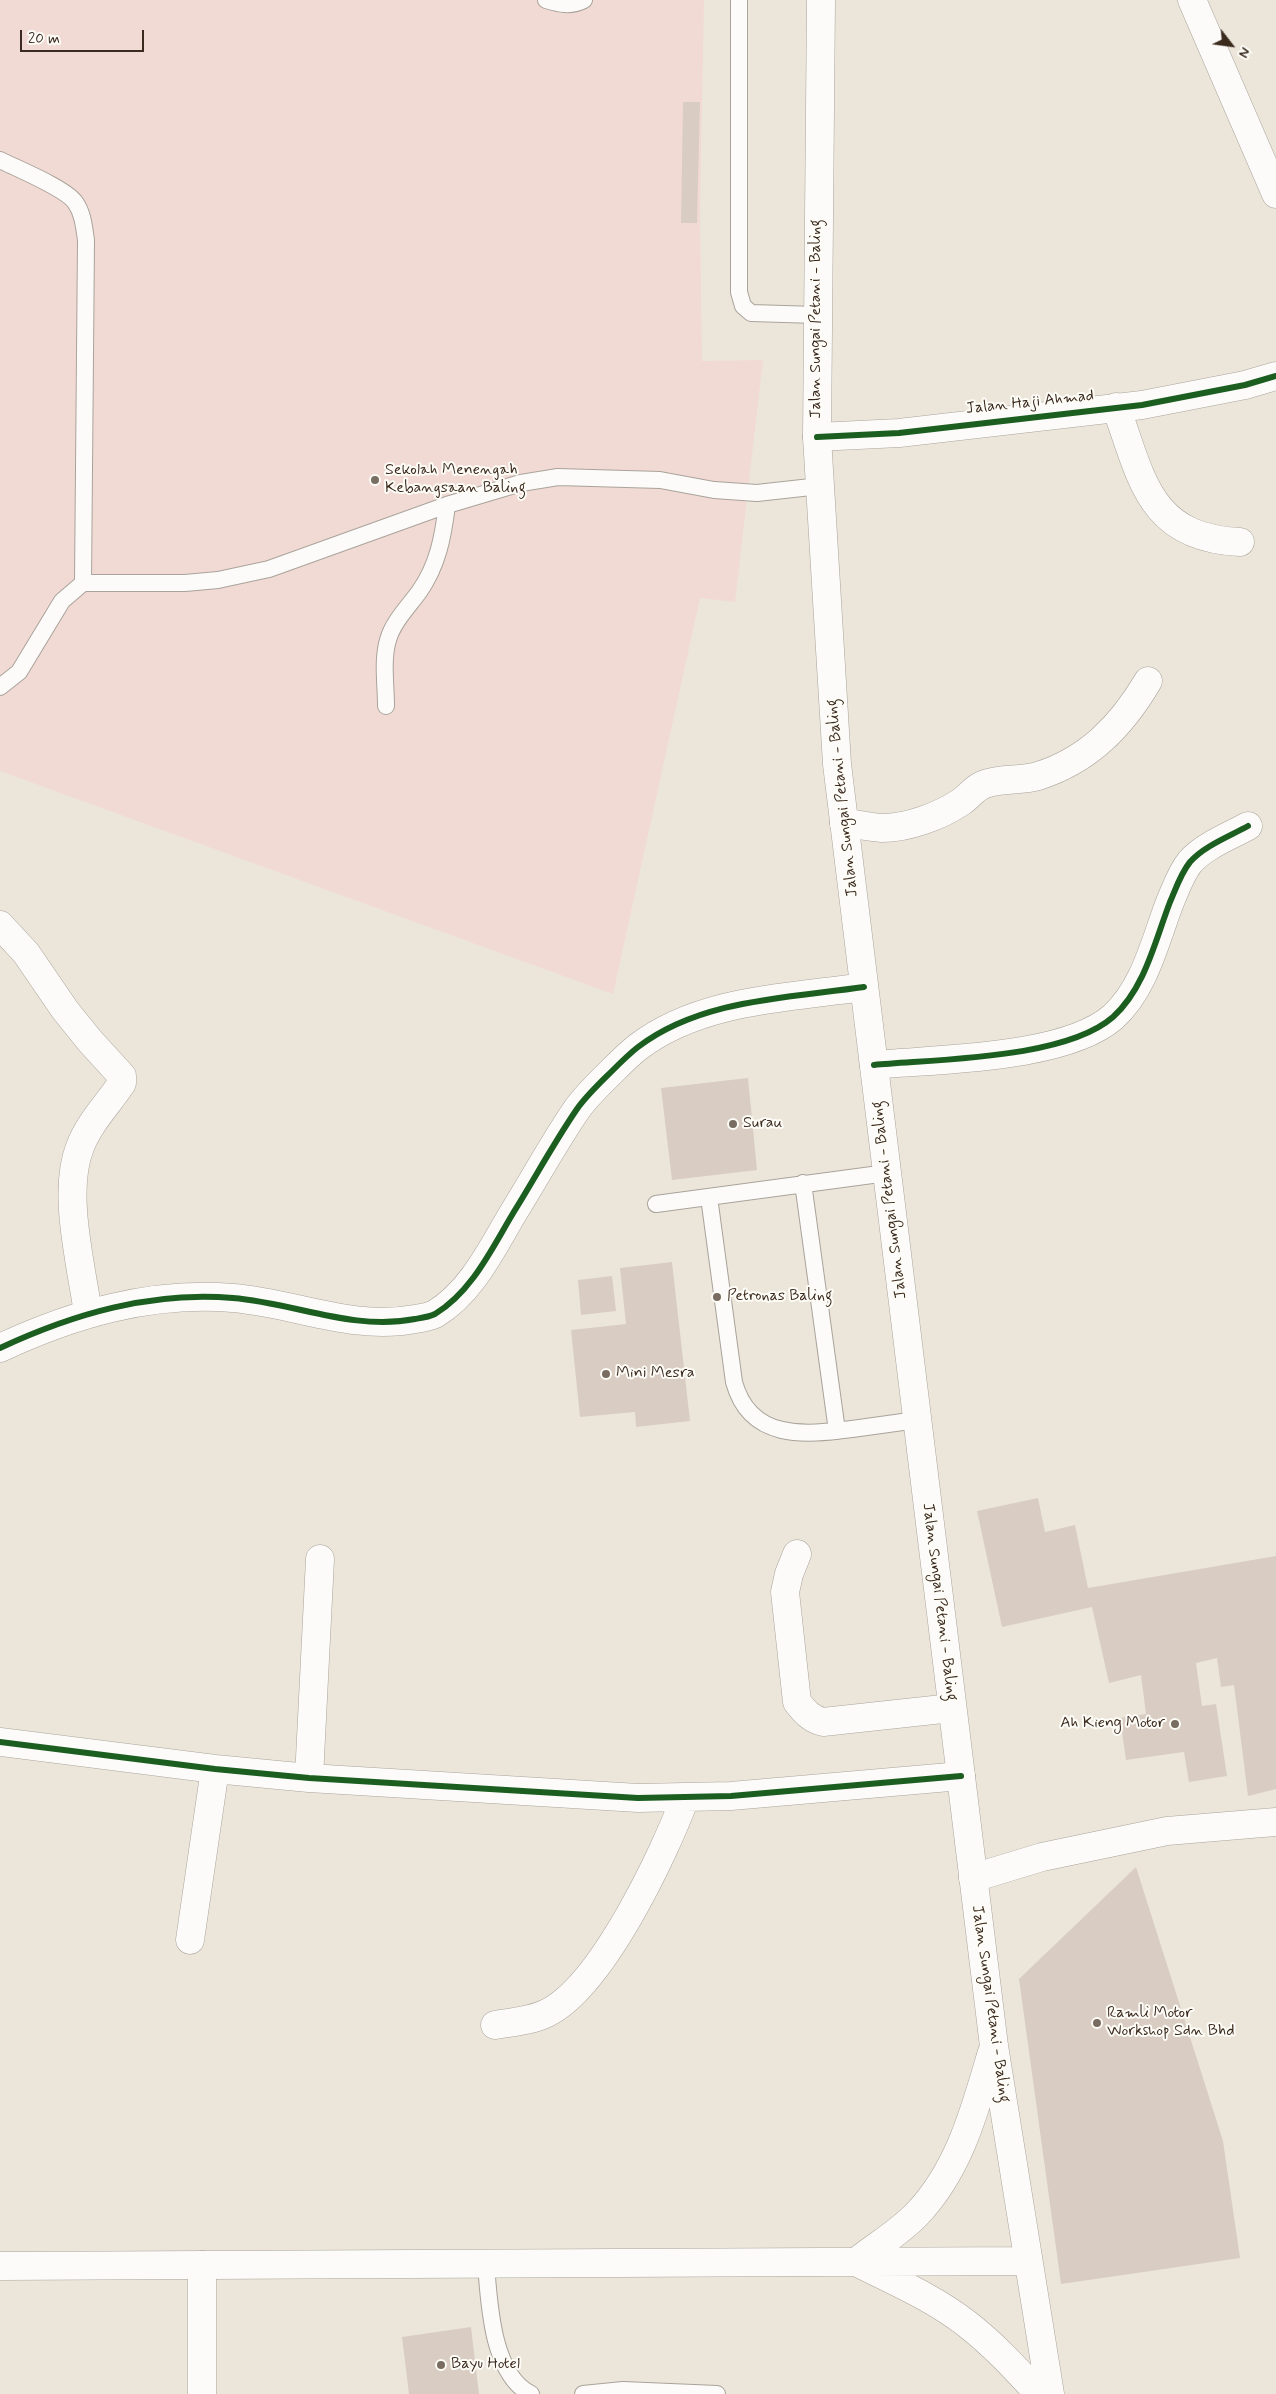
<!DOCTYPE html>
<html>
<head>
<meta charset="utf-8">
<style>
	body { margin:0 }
	#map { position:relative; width:1276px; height:2394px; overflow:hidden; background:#ece6da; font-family:Mynerve,sans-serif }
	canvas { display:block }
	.north { position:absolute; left:1206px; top:20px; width:50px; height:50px; -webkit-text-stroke:4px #fdfcf7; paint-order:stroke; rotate:120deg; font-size:14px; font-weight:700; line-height:20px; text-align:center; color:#3b2a1e }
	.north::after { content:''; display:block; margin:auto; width:18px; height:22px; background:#3b2a1e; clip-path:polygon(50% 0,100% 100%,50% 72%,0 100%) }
	.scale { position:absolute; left:20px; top:30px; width:124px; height:22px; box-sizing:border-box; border:2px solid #3b2a1e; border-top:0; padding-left:6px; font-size:15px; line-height:18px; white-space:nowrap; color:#3b2a1e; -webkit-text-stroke:4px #fdfcf7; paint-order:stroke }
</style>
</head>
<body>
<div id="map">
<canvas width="1276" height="2394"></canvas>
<div class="north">N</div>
<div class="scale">20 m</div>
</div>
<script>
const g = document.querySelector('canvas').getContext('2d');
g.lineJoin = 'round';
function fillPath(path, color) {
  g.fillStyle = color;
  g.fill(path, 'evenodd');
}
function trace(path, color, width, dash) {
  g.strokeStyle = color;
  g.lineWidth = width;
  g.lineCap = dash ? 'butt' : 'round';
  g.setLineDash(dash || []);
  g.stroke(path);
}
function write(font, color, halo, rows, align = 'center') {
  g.font = font + ' Mynerve,sans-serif';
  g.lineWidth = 4;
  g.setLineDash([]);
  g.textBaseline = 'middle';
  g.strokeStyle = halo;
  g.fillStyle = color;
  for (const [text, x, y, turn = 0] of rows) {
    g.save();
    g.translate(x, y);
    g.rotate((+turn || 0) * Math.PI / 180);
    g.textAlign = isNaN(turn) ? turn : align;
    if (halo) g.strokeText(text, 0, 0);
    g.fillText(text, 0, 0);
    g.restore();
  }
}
fillPath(new Path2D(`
	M0 0H704L700 211 702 361 763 360 735 602 700 598 613 994 0 771Z`), '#f2dad4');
fillPath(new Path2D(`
	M683 102H700L697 223H681Z
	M748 1078 757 1170 672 1180 661 1088Z
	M672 1262 690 1421 636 1427 635 1412 580 1417 571 1330 626 1324 620 1268Z
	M612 1276 616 1311 581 1315 578 1280Z
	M1038 1498 1045 1532 1075 1525 1088 1588 1276 1556V1789L1248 1796 1234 1685 1221 1687 1217 1658 1196 1663 1202 1706 1216 1704 1227 1776 1189 1782 1184 1752 1126 1760 1120 1718 1146 1714 1141 1675 1109 1683 1092 1607 1002 1627 977 1511Z
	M1136 1867 1223 2141 1240 2258 1061 2284 1019 1979Z
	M471 2327 479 2394H409L402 2337Z`), '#d9cdc3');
const lane = new Path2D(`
	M546 0C559 4 571 7 584 0
	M739 0V292L743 306 751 313 817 315
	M0 160C18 169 65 188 75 202 83 213 84 227 86 240L83 583
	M0 687 19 672 62 601 83 583H185L218 580 269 569 447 505 521 483 558 477 660 480 714 490 757 493 820 486
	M386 706C386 685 382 660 388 640 393 622 408 607 419 592 438 565 443 537 447 505
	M803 1183 837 1431
	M709 1197 734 1382C750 1441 805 1435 852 1429 874 1426 895 1423 917 1420
	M656 1204 887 1173
	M486 2264C489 2303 492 2375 531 2394
	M583 2394 623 2390 717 2394`);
const street = new Path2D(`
	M1192 0 1276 194
	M1116 407C1142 479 1149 538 1240 542
	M817 437 899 433 1142 405 1245 385 1276 376
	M844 823C856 824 869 827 882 828 908 828 940 816 961 802 970 796 975 787 985 784 1002 778 1021 781 1038 776 1089 760 1122 725 1148 681
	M0 925 26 953 65 1010 90 1041 122 1076V1083C108 1104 89 1123 80 1147 62 1192 81 1264 88 1313
	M874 1065C938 1059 1065 1059 1113 1017 1145 988 1155 941 1170 902 1176 888 1181 873 1190 862 1204 846 1230 836 1248 826
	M0 1348C73 1314 151 1291 233 1298 295 1303 352 1331 415 1319 421 1318 429 1317 435 1314 473 1291 493 1246 515 1210 536 1176 555 1141 577 1109 587 1095 600 1083 612 1071 620 1063 629 1054 638 1047 701 999 788 998 864 987
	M797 1554 789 1574 785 1592 797 1702C805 1712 811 1719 823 1722L952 1708
	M0 1742 215 1769 309 1778 638 1798 731 1796 961 1776
	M309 1778 320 1559
	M973 1878 1042 1857 1167 1831 1276 1822
	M190 1940 215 1769
	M495 2025C512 2022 531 2021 547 2013 602 1986 664 1854 685 1798
	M202 2265V2394`);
const primary = new Path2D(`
	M821 0 817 437 837 764 994 2046 1050 2394
	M992 2052C975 2109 960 2169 917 2214 900 2232 876 2246 856 2262 894 2281 934 2298 967 2324 994 2345 1016 2369 1039 2394
	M0 2266 1028 2261`);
trace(lane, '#a9a39b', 18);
trace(street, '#a9a39b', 29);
trace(primary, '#a9a39b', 29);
trace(lane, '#fcfbf9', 16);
trace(street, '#fcfbf9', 28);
trace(primary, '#fcfbf9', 28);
trace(new Path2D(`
	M817 437 899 433 1142 405 1245 385 1276 376
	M874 1065C938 1059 1065 1059 1113 1017 1145 988 1155 941 1170 902 1176 888 1181 873 1190 862 1204 846 1230 836 1248 826
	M0 1348C73 1314 151 1291 233 1298 295 1303 352 1331 415 1319 421 1318 429 1317 435 1314 473 1291 493 1246 515 1210 536 1176 555 1141 577 1109 587 1095 600 1083 612 1071 620 1063 629 1054 638 1047 701 999 788 998 864 987
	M0 1742 215 1769 309 1778 638 1798 731 1796 961 1776`), '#1b5e20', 6);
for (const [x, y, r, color] of [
	[375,480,5,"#796c60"],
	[733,1124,5,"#796c60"],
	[717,1297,5,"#796c60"],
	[606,1374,5,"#796c60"],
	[1175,1724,5,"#796c60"],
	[1097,2023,5,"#796c60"],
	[441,2365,5,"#796c60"]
]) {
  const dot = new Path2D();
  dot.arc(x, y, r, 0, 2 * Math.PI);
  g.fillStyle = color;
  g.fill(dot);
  trace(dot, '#fdfcf7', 2);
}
write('16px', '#3b2a1e', '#fdfcf7', [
	["Jalan Sungai Petani - Baling",817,319,-90],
	["Jalan Haji Ahmad",1030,403,-6],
	["Jalan Sungai Petani - Baling",843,798,-96],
	["Jalan Sungai Petani - Baling",890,1200,-97],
	["Jalan Sungai Petani - Baling",939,1602,83],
	["Jalan Sungai Petani - Baling",990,2004,82]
]);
write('16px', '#3b2a1e', '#fdfcf7', [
	["Sekolah Menengah",385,471],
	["Kebangsaan Baling",385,489],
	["Surau",743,1124],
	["Petronas Baling",727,1297],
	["Mini Mesra",616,1374],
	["Ah Kieng Motor",1165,1724,"right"],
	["Ramli Motor",1107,2014],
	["Workshop Sdn Bhd",1107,2032],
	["Bayu Hotel",451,2365]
], 'left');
</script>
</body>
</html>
